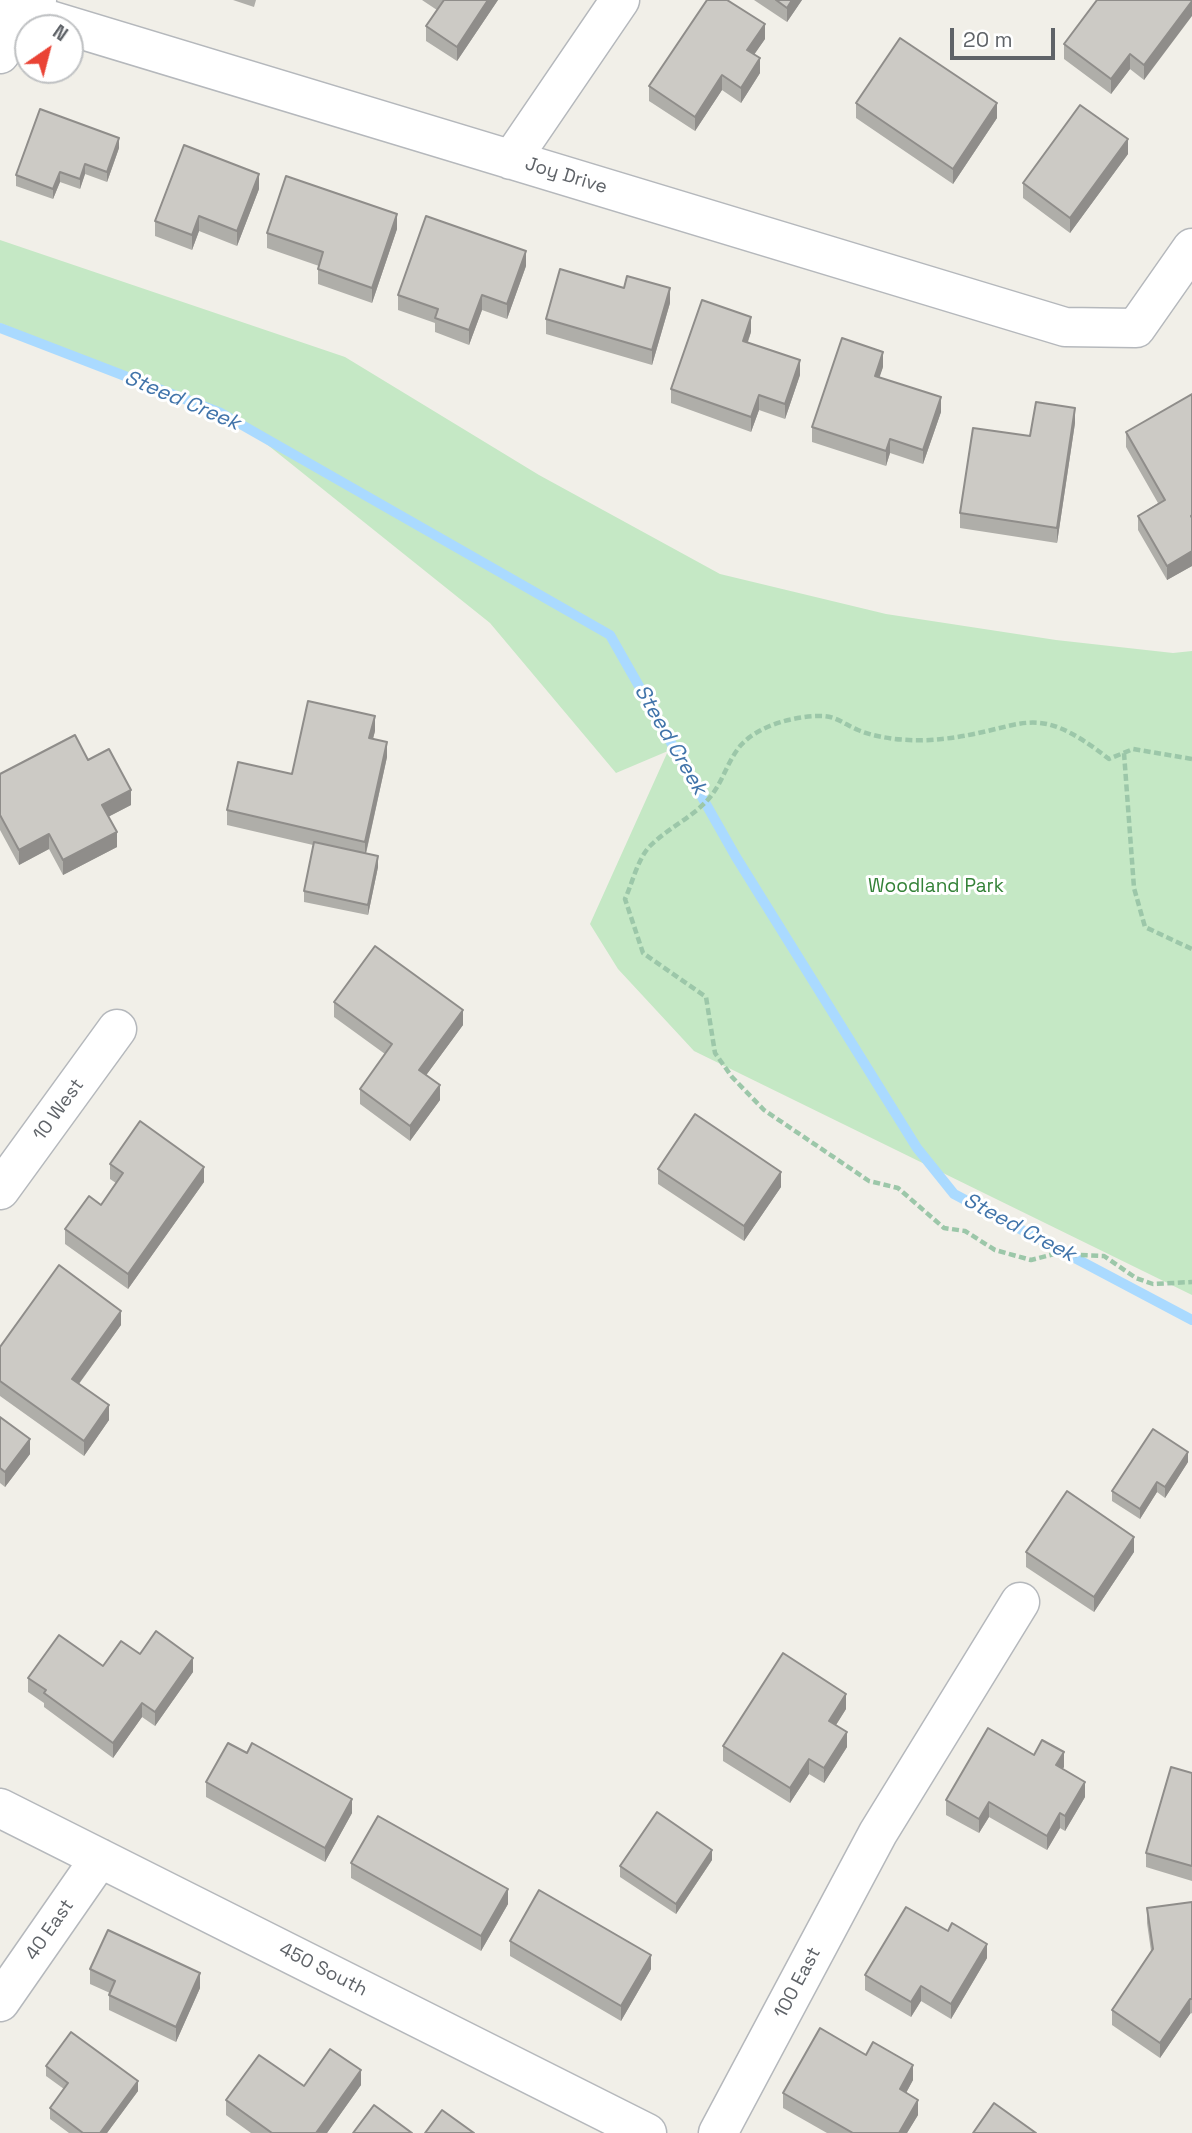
<!DOCTYPE html>
<html>
<head>
<meta charset="utf-8">
<style>
	body { margin:0 }
	#map { position:relative; width:1192px; height:2133px; overflow:hidden; background:#f1efe8; font-family:"Space Grotesk",sans-serif }
	canvas { display:block }
	.north { position:absolute; left:14px; top:14px; width:70px; height:70px; box-sizing:border-box; background:#fff; border:2px solid #bfc1c3; border-radius:50%; rotate:35deg; font-size:19px; font-weight:700; line-height:28px; text-align:center; color:#5f6368 }
	.north::after { content:''; display:block; margin:auto; width:24px; height:32px; background:#ea4335; clip-path:polygon(50% 0,100% 100%,50% 72%,0 100%) }
	.scale { position:absolute; left:950px; top:28px; width:105px; height:32px; box-sizing:border-box; border:4px solid #5f6368; border-top:0; padding-left:9px; font-size:21px; line-height:24px; white-space:nowrap; color:#5f6368; -webkit-text-stroke:5px #fff; paint-order:stroke }
</style>
</head>
<body>
<div id="map">
<canvas width="1192" height="2133"></canvas>
<div class="north">N</div>
<div class="scale">20 m</div>
</div>
<script>
const g = document.querySelector('canvas').getContext('2d');
g.lineJoin = 'round';
function fillPath(path, color) {
  g.fillStyle = color;
  g.fill(path, 'evenodd');
}
function trace(path, color, width, dash) {
  g.strokeStyle = color;
  g.lineWidth = width;
  g.lineCap = dash ? 'butt' : 'round';
  g.setLineDash(dash || []);
  g.stroke(path);
}
function write(font, color, halo, rows, align = 'center') {
  g.font = font + ' "Space Grotesk",sans-serif';
  g.lineWidth = 6;
  g.setLineDash([]);
  g.textBaseline = 'middle';
  g.strokeStyle = halo;
  g.fillStyle = color;
  for (const [text, x, y, turn = 0] of rows) {
    g.save();
    g.translate(x, y);
    g.rotate((+turn || 0) * Math.PI / 180);
    g.textAlign = isNaN(turn) ? turn : align;
    if (halo) g.strokeText(text, 0, 0);
    g.fillText(text, 0, 0);
    g.restore();
  }
}
fillPath(new Path2D(`
	M0 240 345 357 539 475 720 574 886 614 1056 640 1173 653 1192 651V1295L694 1051 618 969 590 924 668 751 616 773 490 623 229 414 0 323Z`), '#c5e8c5');
trace(new Path2D(`
	M0 328 221 413 610 635 736 857 917 1148 954 1194 1192 1320`), '#aadaff', 10);
const minor = new Path2D(`
	M0 5 1065 327 1136 328 1192 248
	M0 54 37 0
	M511 160 620 0
	M0 1190 117 1029
	M0 1808 647 2133
	M0 2002 100 1858
	M718 2133 878 1833 1020 1602`);
trace(minor, '#b5b8bc', 41);
trace(new Path2D(`
	M1124 753 1134 888 1145 927 1192 949
	M1192 759 1133 749 1109 759C1031 698 1026 730 942 739 916 742 882 740 858 730 846 725 837 717 824 716 797 715 759 725 741 745 728 760 723 781 711 796 694 817 669 827 650 846 638 858 632 884 625 899L643 953 706 997 715 1053 732 1077 764 1110 869 1181 898 1188 944 1228 965 1231 995 1250 1031 1260 1054 1254 1104 1256 1136 1278 1153 1284 1192 1282`), '#9cc7a9', 4.5, [7, 3.5]);
trace(minor, '#fff', 38);
fillPath(new Path2D(`
	M233 0H256L254 7Z
	M422 0H498L457 61 426 41V26L437 10Z
	M754 0H802L787 22Z
	M1192 0 1144 80 1130 69 1111 94 1064 59V44Z
	M765 39 754 54 760 73 741 103 722 90 695 131 649 101V86Z
	M856 103 997 118 953 184 856 118Z
	M119 148 107 182 85 174 80 189 60 182 53 199 16 186V175Z
	M1128 154 1070 233 1023 198V183Z
	M259 189 237 246 199 231 192 250 155 236V221Z
	M397 229 372 303 318 284V269L319 266 267 248V233Z
	M526 266 507 319 482 310 469 345 435 332V323L398 310V295Z
	M670 303 652 365 546 334V319Z
	M751 332 748 342 800 375 785 419 759 410 751 432 671 403V389Z
	M883 367 879 377 941 412 923 464 890 453 886 466 812 442V427Z
	M1192 394V566L1167 580 1138 530V516L1158 503 1126 447V432Z
	M1075 423 1057 543 960 528V513L1030 436Z
	M375 731 373 739 387 757 366 854 378 867 368 915 304 902V891L313 845 227 825V810L292 774Z
	M88 760 131 805 108 817 117 847 63 875 49 849 19 865 0 830V774Z
	M334 1002 463 1025 426 1075 440 1100 410 1141 360 1104V1089L385 1054 334 1017Z
	M110 1164 204 1182 128 1289 65 1244V1229L101 1205 116 1183 110 1179Z
	M658 1169 781 1187 744 1241 658 1184Z
	M121 1325 79 1384 109 1420 84 1456 0 1396V1347Z
	M0 1417 30 1454 5 1487 0 1483Z
	M1188 1462 1165 1498 1157 1492 1140 1519 1112 1501V1491Z
	M1026 1552H1134L1094 1612 1026 1567Z
	M140 1654 193 1672 155 1726 142 1717 113 1758 44 1707V1703L28 1692V1678L103 1666Z
	M846 1709 836 1725 847 1747 824 1783 809 1774 790 1803 723 1761V1746Z
	M1034 1755 1064 1767 1062 1769 1085 1797 1065 1831 1060 1828 1047 1850 989 1817 979 1833 946 1815V1800Z
	M1192 1773V1881L1146 1867V1853Z
	M206 1782 352 1813 325 1862 206 1797Z
	M712 1860 676 1914 620 1877V1866Z
	M351 1863 508 1904 481 1951 351 1878Z
	M1192 1902V2013L1190 2014 1160 2058 1112 2025V2010L1151 1951 1147 1923V1908Z
	M510 1941 651 1969 621 2021 510 1956Z
	M987 1958 951 2019 921 2001 911 2017 865 1990V1975Z
	M90 1969 200 1988 176 2042 109 2010V1995L110 1993 90 1984Z
	M866 2055 913 2080 906 2093 918 2115 907 2133H827L783 2108V2093Z
	M46 2066 138 2091 107 2133H69L50 2119V2108L64 2089 46 2076Z
	M361 2085 327 2133H251L226 2115V2100L304 2086Z`), '#afaea9');
fillPath(new Path2D(`
	M488 0H498L457 61V47Z
	M792 0H802L787 22V8Z
	M1192 1V16L1144 80V65Z
	M765 24V39L747 65V50Z
	M1130 54V69L1111 94V79Z
	M760 58V73L741 103V88Z
	M722 75V90L695 131V117Z
	M997 103V118L953 184V169Z
	M119 138V148L107 182V172Z
	M1128 139V154L1070 233V218Z
	M85 164V174L80 189V179Z
	M60 172V182L53 199V189Z
	M259 174V189L237 246V231Z
	M397 214V229L372 303V288Z
	M199 216V231L192 250V235Z
	M526 251V266L507 319V304Z
	M670 288V303L652 365V350Z
	M482 295V310L469 345V330Z
	M751 317V332L743 355V341Z
	M883 352V367L875 391V376Z
	M800 360V375L785 419V404Z
	M759 395V410L751 432V417Z
	M941 397V412L923 464V450Z
	M1075 408V423L1057 543V528Z
	M890 439V453L886 466V451Z
	M1192 551V566L1167 580V566Z
	M375 716V731L369 753V738Z
	M387 742V757L365 857V842Z
	M131 790V805L102 820V805Z
	M117 832V847L63 875V860Z
	M49 834V849L19 865V850Z
	M378 856V867L368 915V905Z
	M463 1010V1025L419 1085V1070Z
	M440 1085V1100L410 1141V1126Z
	M204 1167V1182L128 1289V1274Z
	M781 1172V1187L744 1241V1226Z
	M121 1311V1325L72 1393V1379Z
	M109 1405V1420L84 1456V1441Z
	M30 1439V1454L5 1487V1472Z
	M1188 1452V1462L1165 1498V1487Z
	M1157 1482V1492L1140 1519V1509Z
	M1134 1537V1552L1094 1612V1597Z
	M193 1658V1672L155 1726V1712Z
	M846 1694V1709L829 1736V1721Z
	M142 1703V1717L113 1758V1743Z
	M847 1732V1747L824 1783V1768Z
	M1064 1752V1767L1056 1780V1765Z
	M809 1759V1774L790 1803V1788Z
	M1085 1782V1797L1065 1831V1816Z
	M352 1799V1813L325 1862V1848Z
	M989 1802V1817L979 1833V1819Z
	M1060 1813V1828L1047 1850V1836Z
	M712 1850V1860L676 1914V1904Z
	M508 1889V1904L481 1951V1936Z
	M987 1944V1958L951 2019V2004Z
	M651 1955V1969L621 2021V2006Z
	M200 1973V1988L176 2042V2027Z
	M921 1986V2001L911 2017V2002Z
	M1190 1999V2014L1160 2058V2043Z
	M913 2065V2080L900 2104V2089Z
	M361 2070V2085L327 2133H316Z
	M138 2081V2091L107 2133H100Z
	M918 2100V2115L907 2133H899Z`), '#8f8d8a');
const building = new Path2D(`
	M444 0H488L457 47 426 26Z
	M707 0H727L765 24 747 50 760 58 741 88 722 75 695 117 649 86Z
	M776 0H792L787 8Z
	M1097 0H1192V1L1144 65 1130 54 1111 79 1064 44Z
	M900 38 997 103 953 169 856 103Z
	M1080 105 1128 139 1070 218 1023 183Z
	M40 109 119 138 107 172 85 164 80 179 60 172 53 189 16 175Z
	M184 145 259 174 237 231 199 216 192 235 155 221Z
	M286 176 397 214 372 288 318 269 323 252 267 233Z
	M426 216 526 251 507 304 482 295 469 330 435 318 438 309 398 295Z
	M560 269 624 288 627 276 670 288 652 350 546 319Z
	M702 300 751 317 743 341 800 360 785 404 759 395 751 417 671 389Z
	M842 338 883 352 875 376 941 397 923 450 890 439 886 451 812 427Z
	M1192 394V515L1191 516 1192 518V551L1167 566 1138 516 1165 500 1126 432Z
	M1036 402 1075 408 1057 528 960 513 973 428 1030 436Z
	M308 701 375 716 369 738 387 742 365 842 227 810 238 762 292 774Z
	M75 735 88 760 109 749 131 790 102 805 117 832 63 860 49 834 19 850 0 815V774Z
	M314 842 378 856 368 905 304 891Z
	M375 946 463 1010 419 1070 440 1085 410 1126 360 1089 392 1044 334 1002Z
	M695 1114 781 1172 744 1226 658 1169Z
	M140 1121 204 1167 128 1274 65 1229 89 1196 101 1205 123 1173 110 1164Z
	M59 1265 121 1311 72 1379 109 1405 84 1441 0 1381V1347Z
	M0 1417 30 1439 5 1472 0 1468Z
	M1153 1429 1188 1452 1165 1487 1157 1482 1140 1509 1112 1491Z
	M1067 1491 1134 1537 1094 1597 1026 1552Z
	M156 1631 193 1658 155 1712 142 1703 113 1743 44 1693 46 1690 28 1678 59 1635 103 1666 121 1641 140 1654Z
	M783 1653 846 1694 829 1721 847 1732 824 1768 809 1759 790 1788 723 1746Z
	M988 1728 1034 1755 1042 1740 1064 1752 1056 1765 1085 1782 1065 1816 1060 1813 1047 1836 989 1802 979 1819 946 1800Z
	M228 1743 247 1753 252 1743 352 1799 325 1848 206 1782Z
	M1171 1767 1192 1773V1866L1146 1853Z
	M657 1812 712 1850 676 1904 620 1866Z
	M378 1816 508 1889 481 1936 351 1863Z
	M539 1890 651 1955 621 2006 510 1941Z
	M1192 1902V1999H1190L1160 2043 1112 2010 1153 1949 1147 1908Z
	M906 1907 948 1931 952 1923 987 1944 951 2004 921 1986 911 2002 865 1975Z
	M108 1930 200 1973 176 2027 109 1995 115 1981 90 1969Z
	M820 2028 866 2055 873 2042 913 2065 900 2089 918 2100 899 2133H853L783 2093Z
	M71 2032 138 2081 100 2133H83L50 2108 68 2083 46 2066Z
	M330 2049 361 2070 316 2133H272L226 2100 259 2055 304 2086Z
	M994 2103 1036 2133H973Z
	M374 2105 412 2133H353Z
	M442 2110 474 2133H425Z`);
fillPath(building, '#cccac5');
trace(building, '#8f8d8a', 2);
write('19px', '#5f6368', '#fff', [
	["Joy Drive",566,176,17],
	["10 West",59,1110,-54],
	["40 East",50,1930,-55],
	["450 South",323,1970,27],
	["100 East",798,1983,-62]
]);
write('19px', '#348238', '#fff', [
	["Woodland Park",936,887]
]);
write('italic 21px', '#4174aa', '#fff', [
	["Steed Creek",182,401,23],
	["Steed Creek",670,740,60],
	["Steed Creek",1019,1228,28]
]);
</script>
</body>
</html>
